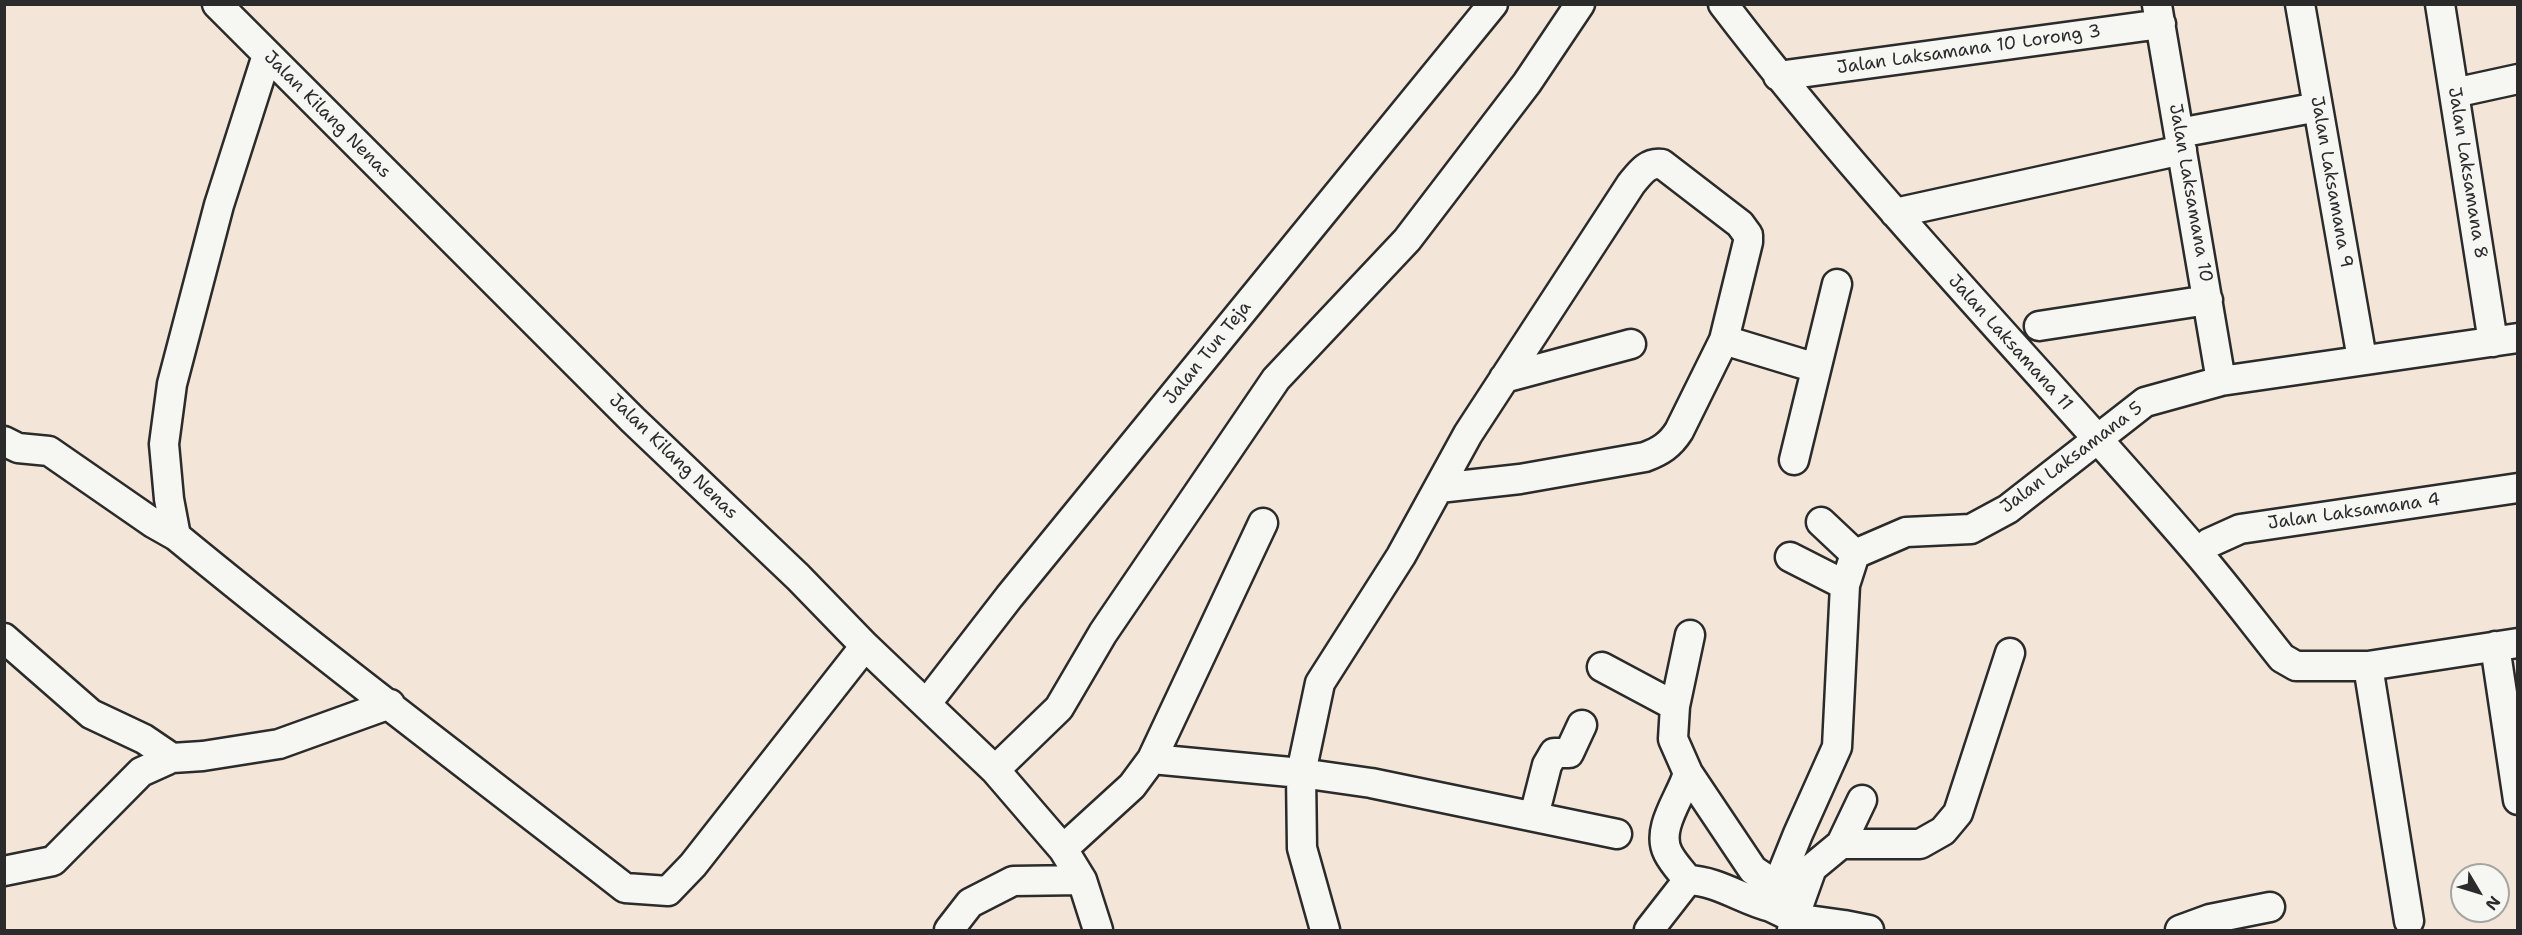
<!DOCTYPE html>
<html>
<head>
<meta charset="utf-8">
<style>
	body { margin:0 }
	#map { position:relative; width:2522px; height:935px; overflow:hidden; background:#f3e5d8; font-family:"Shantell Sans",sans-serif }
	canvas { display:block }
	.frame { position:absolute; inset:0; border:6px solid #2b2b2b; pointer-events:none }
	.north { position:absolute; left:2450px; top:863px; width:60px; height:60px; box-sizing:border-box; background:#f6f6f2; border:2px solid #a5a5a2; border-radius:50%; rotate:128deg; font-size:16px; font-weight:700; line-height:24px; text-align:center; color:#2b2b2b }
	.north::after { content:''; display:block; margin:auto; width:21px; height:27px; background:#2b2b2b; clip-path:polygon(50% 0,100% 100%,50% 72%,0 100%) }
</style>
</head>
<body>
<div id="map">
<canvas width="2522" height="935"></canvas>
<div class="frame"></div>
<div class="north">N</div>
</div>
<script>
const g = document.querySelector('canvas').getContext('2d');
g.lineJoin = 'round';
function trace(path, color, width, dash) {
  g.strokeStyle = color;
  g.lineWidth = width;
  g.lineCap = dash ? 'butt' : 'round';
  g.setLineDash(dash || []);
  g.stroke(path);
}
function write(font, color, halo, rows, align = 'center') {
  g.font = font + ' "Shantell Sans",sans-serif';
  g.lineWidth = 6;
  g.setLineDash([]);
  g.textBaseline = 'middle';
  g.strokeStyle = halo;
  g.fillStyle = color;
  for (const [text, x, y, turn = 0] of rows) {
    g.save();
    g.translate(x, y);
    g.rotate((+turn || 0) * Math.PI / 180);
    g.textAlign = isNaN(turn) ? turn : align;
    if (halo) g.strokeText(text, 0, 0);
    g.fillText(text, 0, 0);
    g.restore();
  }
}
const minor = new Path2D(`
	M217 4 633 420 798 577 865 646 995 770 1063 849 1082 880 1098 930
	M1723 4C1870 197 2040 369 2197 552 2227 587 2254 623 2282 658L2296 666H2368L2518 643
	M2300 4 2362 359
	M2440 4 2493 342
	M2157 5 2221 381
	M1778 76 2161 24
	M2454 93 2518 79
	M2179 133 2318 107
	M1895 213 2182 150
	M2039 326 2208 300
	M1724 340 1816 368
	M1504 378 1631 344
	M4 441 18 448 49 451 153 523 176 536C323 657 475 771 625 888L668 891 693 865 865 646
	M1794 460 1837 284
	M1821 522 1855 554
	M176 536 169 499 164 444 172 384 219 205 267 55
	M2198 553 2209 543 2240 529 2518 488
	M1790 557 1845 585
	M1690 635 1675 706 1673 739 1688 773 1753 870 1777 886
	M4 638 91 714 144 739 172 758
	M2495 646 2518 800
	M2368 666 2409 921
	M1602 667 1675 706
	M927 703 1009 597 1493 4
	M1152 759 1301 773 1371 783 1617 834
	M995 770 1059 708 1103 633 1276 379 1407 240 1527 83 1580 4
	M1862 800 1841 844 1812 868 1794 918 1844 925 1869 930
	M1534 816 1547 765 1554 753H1569L1582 725
	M1841 844H1920L1943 831 1958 813 2010 653
	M1063 849 1132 786 1152 759 1263 523
	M4 871 53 861 141 772 172 758 203 756 279 744 390 704
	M1688 880C1681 871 1673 863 1668 853 1655 828 1682 796 1688 773
	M949 930 970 903 1013 881 1082 880
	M1325 930 1302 848 1301 773 1320 683 1401 556 1468 434 1631 184C1640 173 1647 162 1662 164L1740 224 1748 235V242L1724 340 1679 431C1670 445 1661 451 1645 457L1520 479 1439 488
	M1649 930 1688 880C1718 881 1743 900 1771 907
	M1792 930 1794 918 1771 907 1777 886 1798 834 1837 747 1845 585 1855 554 1906 532 1971 529 2008 509 2145 402 2221 381 2518 338
	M2180 930 2210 919 2270 907`);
trace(minor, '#2b2b2b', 33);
trace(minor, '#f6f6f2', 28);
write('18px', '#2b2b2b', '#f6f6f2', [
	["Jalan Laksamana 10 Lorong 3",1969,50,-8],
	["Jalan Kilang Nenas",327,115,45],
	["Jalan Laksamana 8",2467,173,81],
	["Jalan Laksamana 9",2331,182,80],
	["Jalan Laksamana 10",2190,193,80],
	["Jalan Laksamana 11",2010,343,48],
	["Jalan Tun Teja",1208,353,-51],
	["Jalan Kilang Nenas",673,457,44],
	["Jalan Laksamana 5",2072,458,-37],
	["Jalan Laksamana 4",2354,512,-8]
]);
</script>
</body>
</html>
